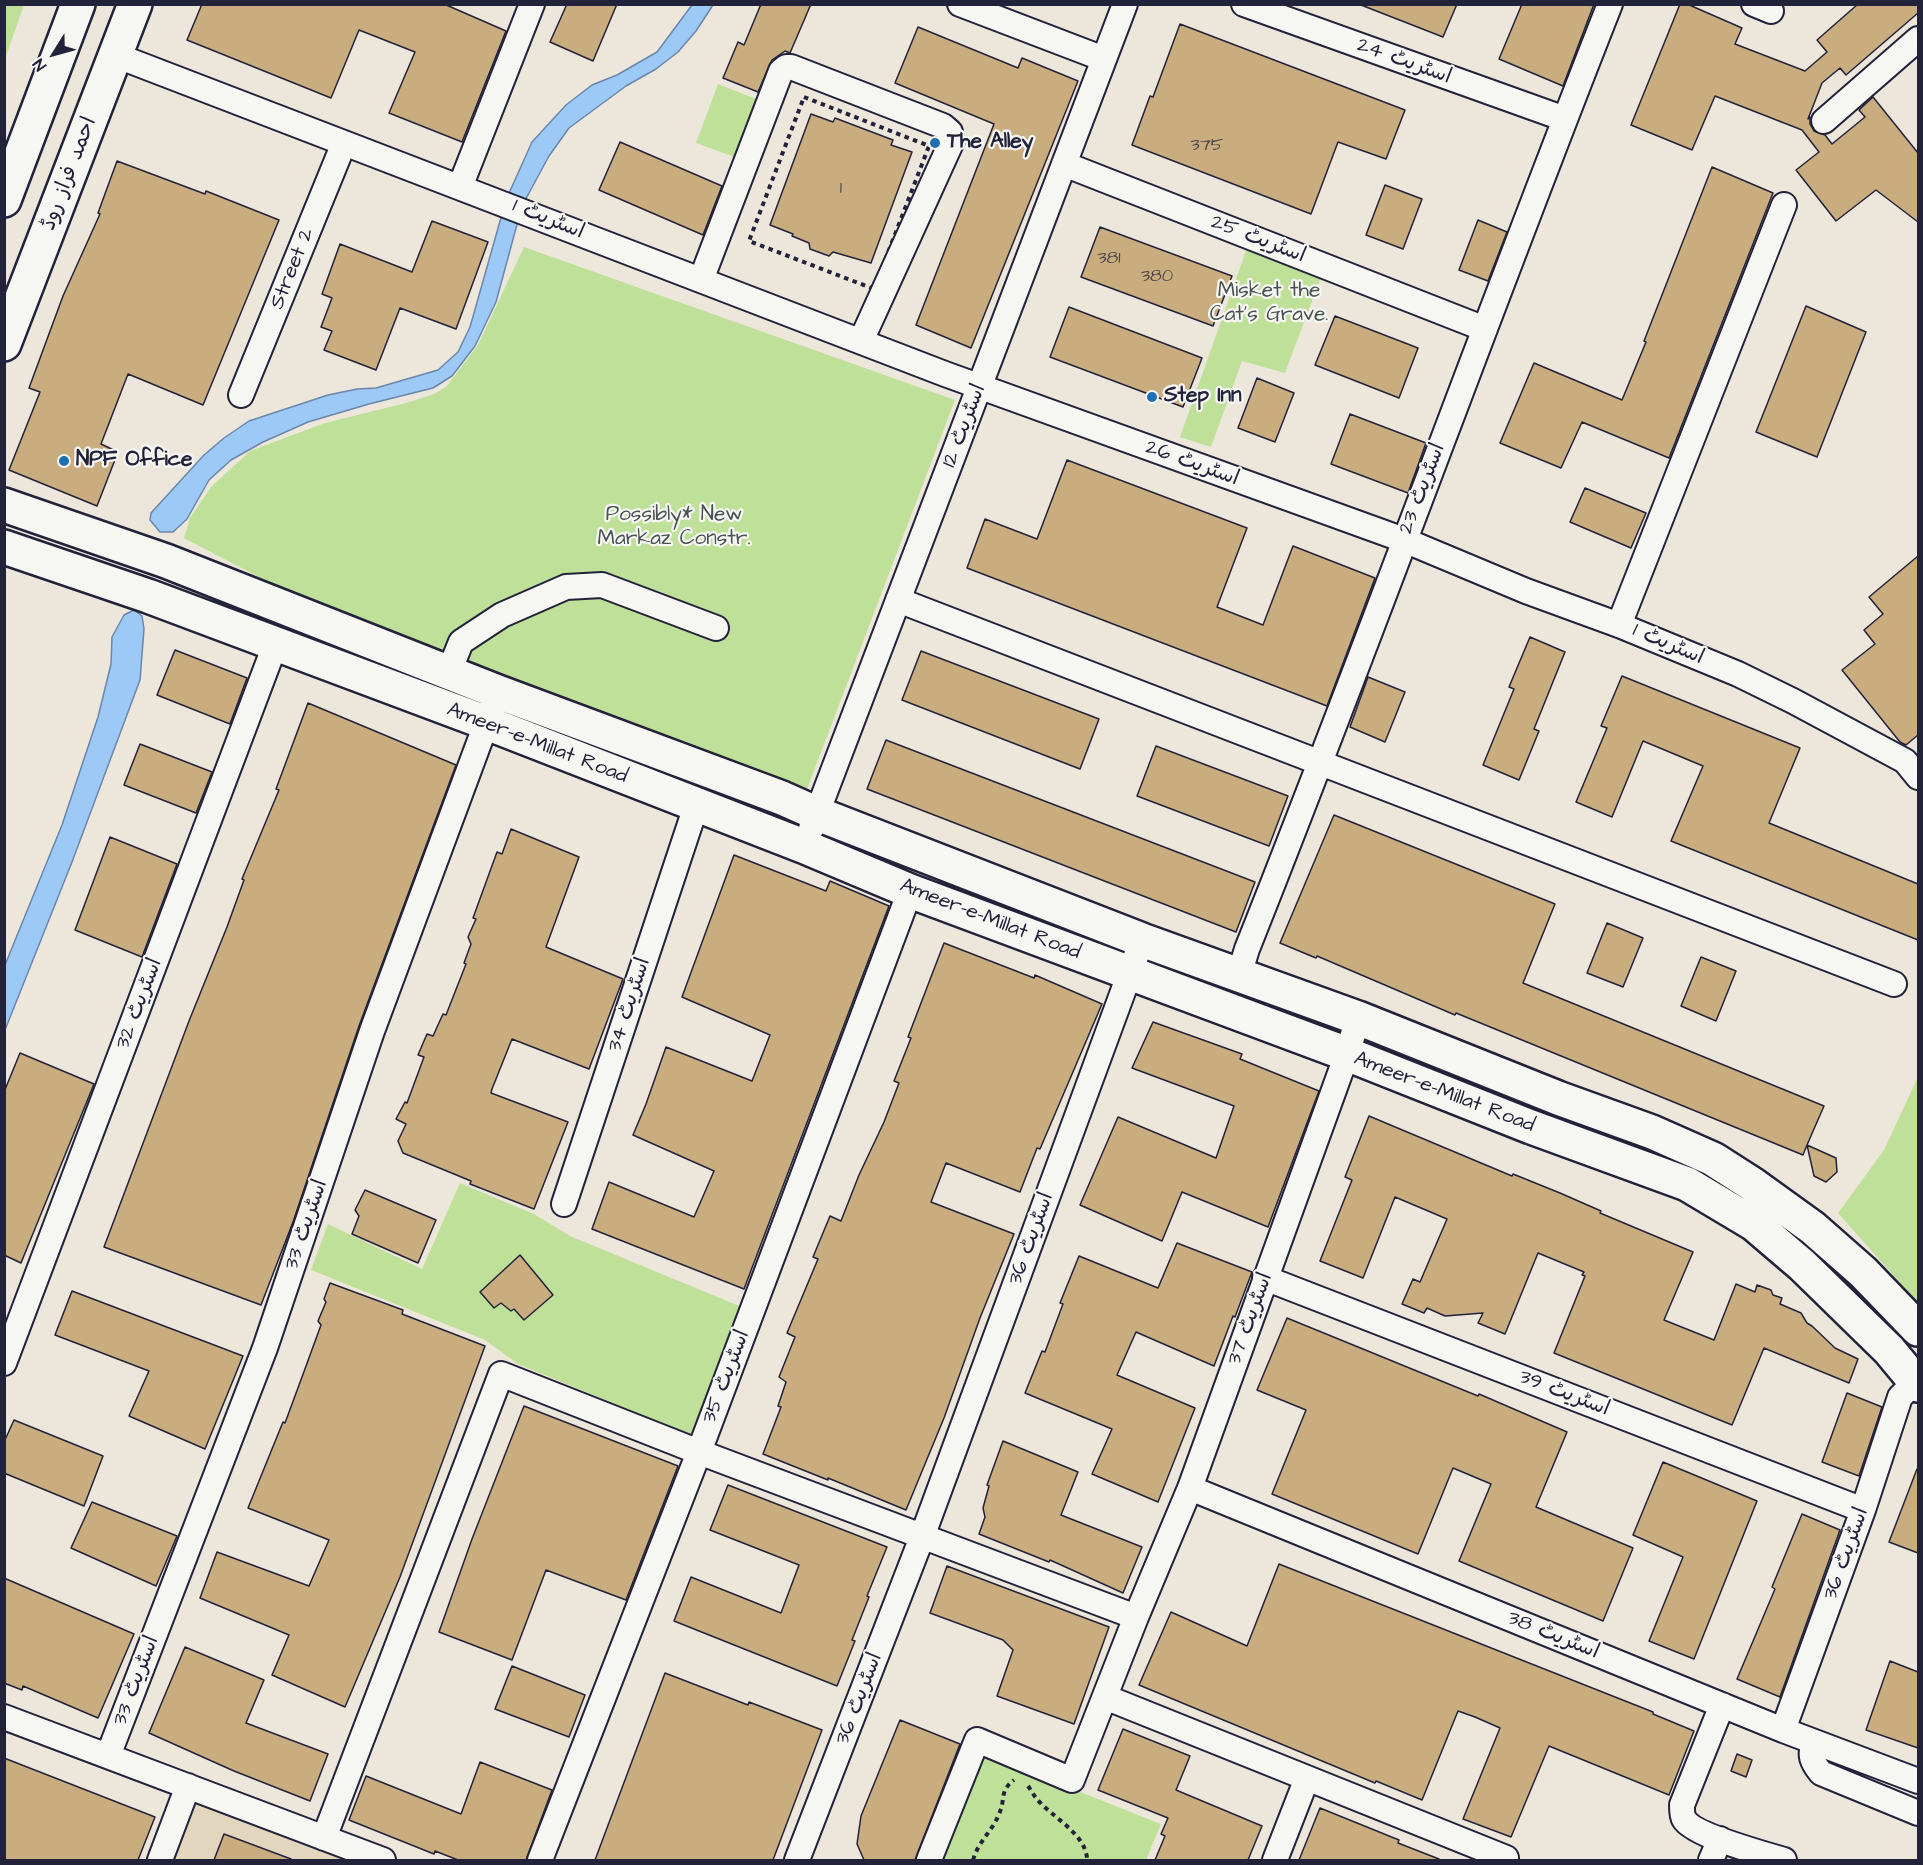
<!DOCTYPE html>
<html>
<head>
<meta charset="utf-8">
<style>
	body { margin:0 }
	#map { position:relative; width:1923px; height:1865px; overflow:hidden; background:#ede7db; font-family:"Architects Daughter",sans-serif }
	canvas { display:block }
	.frame { position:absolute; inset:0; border:6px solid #22223b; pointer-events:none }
	.north { position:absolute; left:24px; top:24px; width:60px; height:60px; -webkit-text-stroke:4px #f6f6f2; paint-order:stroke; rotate:233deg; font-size:16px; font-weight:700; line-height:24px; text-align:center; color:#22223b }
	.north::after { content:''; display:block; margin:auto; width:21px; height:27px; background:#22223b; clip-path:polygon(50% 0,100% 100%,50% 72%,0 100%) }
</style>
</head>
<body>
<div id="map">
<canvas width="1923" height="1865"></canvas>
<div class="frame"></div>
<div class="north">N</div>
</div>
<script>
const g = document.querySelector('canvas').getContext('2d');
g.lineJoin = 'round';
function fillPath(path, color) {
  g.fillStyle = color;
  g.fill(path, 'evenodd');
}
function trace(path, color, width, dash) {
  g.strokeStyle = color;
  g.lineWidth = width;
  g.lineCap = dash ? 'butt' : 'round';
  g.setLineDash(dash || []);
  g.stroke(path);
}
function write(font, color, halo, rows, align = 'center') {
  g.font = font + ' "Architects Daughter","Playpen Sans Arabic",sans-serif';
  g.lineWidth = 4.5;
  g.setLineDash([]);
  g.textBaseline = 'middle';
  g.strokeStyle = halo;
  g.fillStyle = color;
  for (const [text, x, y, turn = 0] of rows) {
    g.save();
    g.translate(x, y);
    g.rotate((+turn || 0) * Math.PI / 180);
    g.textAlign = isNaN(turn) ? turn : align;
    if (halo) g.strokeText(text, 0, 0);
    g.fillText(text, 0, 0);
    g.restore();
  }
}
fillPath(new Path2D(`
	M188 1786 381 1860H160Z`), '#e2d6bf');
fillPath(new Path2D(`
	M5 4 24 5 5 59 4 5Z
	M718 84 764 102 742 160 696 143Z
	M524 247 955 400 799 810 372 636 184 538 190 518 211 487 250 451 325 423 406 403 434 394 446 387 478 345Z
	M1247 248 1321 277 1285 373 1242 361 1211 447 1180 437Z
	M1918 1077V1303L1838 1213 1884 1150Z
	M460 1183 534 1214 570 1236 744 1308 698 1438 518 1364 485 1340 311 1270 328 1224 422 1269Z
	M982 1753 1161 1824 1146 1860H940Z`), '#bfe099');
const water = new Path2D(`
	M692 5H713L696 31 678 52 656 69 626 86 569 128 549 156 522 206 496 302 475 346 452 376 433 388 369 404 308 422 263 442 231 460 209 480 187 519 173 532H160L150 520 151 513 204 455 224 438 249 421 328 395 357 389 376 388 438 370 458 352 470 327 506 200 532 142 566 105 592 85 617 75 657 52Z
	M134 610 142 616 144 629 140 680 72 862 5 1030V965L62 825 98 717 111 664 112 637 124 615Z`);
fillPath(water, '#9cc9f6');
trace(water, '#6b86ab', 1.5);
const building = new Path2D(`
	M202 4H444L506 31 462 142 389 113 415 52 359 30 331 98 187 40Z
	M567 4H617L593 61 550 42Z
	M761 4H811L790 53 785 51 772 60 758 92 723 78 738 42 744 45Z
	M1366 4H1457L1443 37 1361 5Z
	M1522 4H1594L1563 86 1499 59Z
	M1680 4H1687L1742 28 1735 44 1805 71 1827 52 1817 40 1858 4H1918V13L1846 75 1840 68 1822 83 1808 119 1810 117V124L1814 131 1825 135 1832 144 1865 117 1859 110 1873 97 1918 153V222L1876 190 1836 221 1796 170 1819 152 1802 130 1715 96 1692 150 1631 125Z
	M1180 24 1405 110 1386 159 1338 142 1311 214 1132 145 1150 96 1153 97Z
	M918 27 1018 68 1022 58 1078 81 971 348 916 325 994 124 895 83Z
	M811 114 833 122 835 118 893 140 891 145 912 152 871 263 833 252 829 256 810 249 809 243 792 236 793 234 770 225Z
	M620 142 722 186 703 235 599 190Z
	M117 161 205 194 206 191 279 220 203 405 128 374 101 444 118 452 97 506 9 470 40 392 29 388 63 296 100 214 98 213Z
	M1712 167 1773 193 1669 458 1582 422 1561 468 1500 443 1534 363 1622 400 1646 342 1644 341Z
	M1385 185 1422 199 1403 249 1366 235Z
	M1478 220 1507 232 1488 281 1459 270Z
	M432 221 488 242 456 329 400 308 376 370 324 350 332 331 321 327 332 298 322 294 340 244 412 272Z
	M1100 227 1232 276 1213 326 1081 277Z
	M1806 306 1866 332 1817 457 1756 432Z
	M1069 307 1202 358 1183 407 1050 357Z
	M1335 316 1418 348 1399 398 1315 365Z
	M1257 378 1294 393 1275 442 1238 428Z
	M1350 414 1426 443 1408 493 1331 464Z
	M1067 460 1247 528 1217 607 1263 625 1293 546 1375 578 1327 706 967 568 985 519 1037 539Z
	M1585 488 1646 513 1631 548 1570 522Z
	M1918 556V735L1906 745 1900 742 1842 670 1875 644 1864 630 1883 614 1869 597Z
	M1530 637 1565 652 1534 729 1539 731 1519 780 1483 765 1514 689 1509 687Z
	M175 650 247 678 230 724 157 695Z
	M921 651 1099 719 1080 769 902 700Z
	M1622 676 1800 748 1769 823 1918 884V940L1671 841 1703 766 1643 741 1612 817 1576 802 1607 728 1601 726Z
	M1368 677 1405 692 1385 742 1350 727Z
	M308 703 456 765 359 1026 293 1222 261 1305 104 1247 189 1021 227 927 244 880 242 879 279 790 276 789Z
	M886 740 1255 882 1236 932 867 789Z
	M140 744 212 772 196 813 124 785Z
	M1156 746 1288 796 1269 846 1137 796Z
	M1334 815 1555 904 1523 983 1824 1106 1807 1145 1836 1158 1837 1172 1826 1182 1814 1176 1807 1145 1803 1155 1456 1013 1455 1015 1317 956 1316 958 1280 943Z
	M511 829 579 857 546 947 623 979 589 1069 512 1039 492 1089 491 1093 568 1122 534 1209 470 1184 471 1181 403 1153 398 1141 406 1124 396 1119 405 1102 407 1103 424 1057 418 1055 427 1034 433 1036 443 1014 446 1015 466 964 464 963 471 944 468 937 476 919 473 918 497 852 502 854Z
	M110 837 177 864 142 957 75 930Z
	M734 855 826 891 830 881 889 906 744 1289 592 1229 609 1182 694 1217 714 1171 633 1135 646 1104 666 1047 752 1081 770 1035 682 997Z
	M1607 923 1643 938 1623 987 1587 973Z
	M944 943 1034 978 1035 975 1102 1004 1040 1149 1037 1148 1020 1192 946 1163 931 1202 1014 1234 980 1318 944 1418 906 1510 828 1478V1480L763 1454 781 1407 778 1406 786 1382 779 1377 795 1337 787 1333 818 1259 813 1257 830 1216 841 1221 859 1175 884 1122 899 1083 894 1081 911 1038 908 1037Z
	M1701 957 1736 971 1716 1021 1681 1006Z
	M1153 1022 1242 1054 1240 1059 1319 1091 1268 1227 1182 1192 1162 1241 1080 1205 1118 1117 1216 1158 1234 1106 1132 1068Z
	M20 1053 94 1084 21 1263 4 1255V1092Z
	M1369 1116 1512 1176 1513 1174 1560 1193 1601 1211 1600 1213 1693 1252 1664 1320 1714 1340 1736 1284 1755 1292 1757 1285 1771 1290 1773 1295 1782 1298 1780 1304 1801 1313 1807 1323 1812 1326 1835 1348 1858 1359 1849 1383 1764 1348 1732 1425 1554 1353 1585 1276 1582 1275 1584 1272 1538 1253 1505 1334 1478 1323 1483 1313 1445 1316 1427 1308 1424 1313 1402 1304 1413 1279 1420 1282 1447 1219 1395 1197 1363 1278 1320 1261 1352 1180 1345 1177Z
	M365 1190 436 1220 418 1263 352 1234 359 1216 355 1210Z
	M1177 1243 1252 1272 1235 1317 1233 1316 1214 1366 1136 1332 1117 1375 1195 1408 1158 1502 1092 1474 1112 1429 1025 1393 1042 1351 1045 1352 1063 1304 1060 1303 1079 1256 1158 1288Z
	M520 1255 553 1295 524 1320 514 1309 511 1311 501 1303 494 1308 480 1292Z
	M330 1283 403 1310 402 1314 485 1346 400 1577 345 1707 272 1675 289 1635 200 1598 217 1552 309 1586 329 1540 248 1508 283 1422 285 1423 302 1377 321 1325 318 1321 326 1302 324 1299Z
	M72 1291 243 1356 205 1449 129 1416 149 1371 55 1335Z
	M1287 1318 1478 1396 1479 1394 1567 1432 1536 1507 1633 1548 1603 1621 1459 1561 1491 1484 1453 1468 1418 1554 1272 1494 1306 1410 1257 1390Z
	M1847 1393 1882 1407 1859 1476 1822 1462Z
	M524 1406 678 1466 626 1600 546 1570 512 1660 439 1632 472 1539Z
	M14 1420 103 1456 84 1506 4 1473V1442Z
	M1003 1441 1078 1472 1061 1515 1142 1547 1123 1593 1050 1560 1049 1562 979 1534 985 1517 983 1508 989 1486 987 1485Z
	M1663 1462 1757 1501 1694 1659 1649 1641 1683 1557 1633 1535Z
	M1917 1469H1918V1553L1889 1542Z
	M728 1485 887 1547 867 1596 869 1597 852 1640 855 1641 837 1686 674 1621 691 1577 781 1613 799 1565 710 1530Z
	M92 1502 177 1536 156 1586 71 1548Z
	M1802 1514 1840 1530 1780 1697 1737 1679 1775 1589 1772 1587Z
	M1279 1564 1653 1712V1714L1694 1731 1669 1795 1549 1746 1511 1837 1463 1819 1500 1728 1475 1717 1458 1711 1422 1800 1376 1781 1375 1783 1139 1685 1171 1612 1247 1646Z
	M947 1566 1109 1627 1074 1724 997 1696 1013 1650 1003 1640 930 1613Z
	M4 1578 134 1634 98 1718 23 1686 22 1690 4 1683Z
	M185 1647 264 1680 246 1723 328 1754 310 1801 234 1771 149 1733Z
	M1890 1661 1918 1672V1748L1866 1730Z
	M512 1666 585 1695 569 1737 495 1709Z
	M665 1673 748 1705 749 1702 822 1730 773 1860H595Z
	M900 1720 960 1744 915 1860H864L857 1844 861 1816Z
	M1123 1729 1190 1756 1176 1790 1262 1826 1248 1860H1155L1165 1836 1161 1834 1168 1818 1098 1790Z
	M1737 1754 1752 1760 1746 1777 1731 1771Z
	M4 1758 155 1817 138 1860H4Z
	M480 1762 552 1790 526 1860H458L435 1851 434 1854 349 1820 366 1776 461 1814Z
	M1320 1808 1399 1840 1398 1843 1439 1859V1860H1299Z
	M224 1834 291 1859 290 1860H214Z`);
fillPath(building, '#caad7f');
trace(building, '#22223b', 1.5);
const street = new Path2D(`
	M960 4 1104 59
	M1244 4 1565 119
	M1754 4 1771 11
	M115 55 945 374 1404 540 1526 591 1619 625 1738 674 1793 701 1905 761 1918 777
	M1824 121 1918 39
	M1064 164 1485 329
	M460 187 532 4
	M701 280 781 71 786 67H791L943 126 950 132 952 141 861 341
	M241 395 344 143
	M898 600 1894 984
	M1619 625 1784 205
	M449 672 461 642 502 615 566 587 602 585 716 628
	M811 829 1125 4
	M1239 975 1247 949C1372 636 1486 318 1610 4
	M564 1204 696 806
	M1265 1278 1863 1510
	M4 1363 275 645
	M1190 1488 1783 1730 1918 1781
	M1105 1697 1506 1858 1505 1860
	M1722 1705 1682 1805C1682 1810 1682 1816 1684 1819 1693 1835 1764 1854 1784 1860
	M4 1717 383 1860
	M1783 1730 1863 1510 1900 1397 1916 1381
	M1814 1742C1809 1755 1812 1762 1821 1773L1918 1813
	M108 1756 265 1348 372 1031 492 708
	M324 1838 501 1374 699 1452 1136 1617
	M160 1860 188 1786
	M540 1860 699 1452 910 891
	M797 1860 922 1537 1142 940
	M929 1860 977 1740 1072 1780 1136 1617 1190 1488 1347 1054 1358 1018
	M1275 1860 1307 1778
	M1711 1860 1720 1839`);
const secondary = new Path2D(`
	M4 505 166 561 498 692 782 798 818 814 1142 940 1358 1018 1558 1098 1652 1132 1713 1159 1752 1184 1813 1228 1863 1272 1918 1329
	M4 547 148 596 487 723 803 846 910 891 1347 1054 1531 1127 1687 1184 1754 1224 1802 1265 1889 1350 1918 1385`);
const primary = new Path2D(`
	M4 200 78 4
	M4 344 135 4`);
trace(street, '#22223b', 28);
trace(secondary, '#22223b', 38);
trace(primary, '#22223b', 38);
trace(new Path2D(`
	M804 97 929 146 874 289 749 241Z
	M1028 1786C1031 1790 1033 1794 1036 1798 1050 1816 1087 1834 1087 1860
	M973 1860C979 1840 992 1832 999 1814 1006 1799 999 1791 1014 1780`), '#22223b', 4, [4.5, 4.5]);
trace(street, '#f6f6f2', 24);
trace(secondary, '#f6f6f2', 33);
trace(primary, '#f6f6f2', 33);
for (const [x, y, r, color] of [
	[935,143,6,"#1f6fb2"],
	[1152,397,6,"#1f6fb2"],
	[64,461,6,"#1f6fb2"]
]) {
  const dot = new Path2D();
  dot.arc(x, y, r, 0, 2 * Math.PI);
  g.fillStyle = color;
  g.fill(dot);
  trace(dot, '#f6f6f2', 2);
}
write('18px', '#4c454c', null, [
	["375",1207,146],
	["1",841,189],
	["381",1109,259],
	["380",1157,277]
]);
write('21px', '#22223b', '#f6f6f2', [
	["اسٹریٹ 24",1404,62,20],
	["احمد فراز روڈ",70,174,-69],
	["اسٹریٹ 1",548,220,22],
	["اسٹریٹ 25",1258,240,21],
	["Street 2",293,269,-68],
	["اسٹریٹ 12",965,426,-69],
	["اسٹریٹ 26",1192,464,20],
	["اسٹریٹ 23",1423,489,-69],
	["اسٹریٹ 1",1668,645,23],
	["Ameer-e-Millat Road",537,744,21],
	["Ameer-e-Millat Road",990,920,21],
	["اسٹریٹ 32",140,1004,-69],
	["اسٹریٹ 34",630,1005,-72],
	["Ameer-e-Millat Road",1444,1093,21],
	["اسٹریٹ 33",307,1225,-71],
	["اسٹریٹ 36",1032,1239,-70],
	["اسٹریٹ 37",1251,1319,-70],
	["اسٹریٹ 35",727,1377,-69],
	["اسٹریٹ 39",1564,1394,21],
	["اسٹریٹ 36",1847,1554,-70],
	["اسٹریٹ 38",1553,1636,22],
	["اسٹریٹ 33",137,1681,-69],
	["اسٹریٹ 36",860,1699,-69]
]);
write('bold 21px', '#22223b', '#f6f6f2', [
	["The Alley",947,143],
	["Step Inn",1164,397],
	["NPF Office",76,461]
], 'left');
write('21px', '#495252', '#f6f6f2', [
	["Misket the",1269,292],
	["Cat's Grave.",1269,316],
	["Possibly* New",674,516],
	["Markaz Constr.",674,540]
]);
</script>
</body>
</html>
